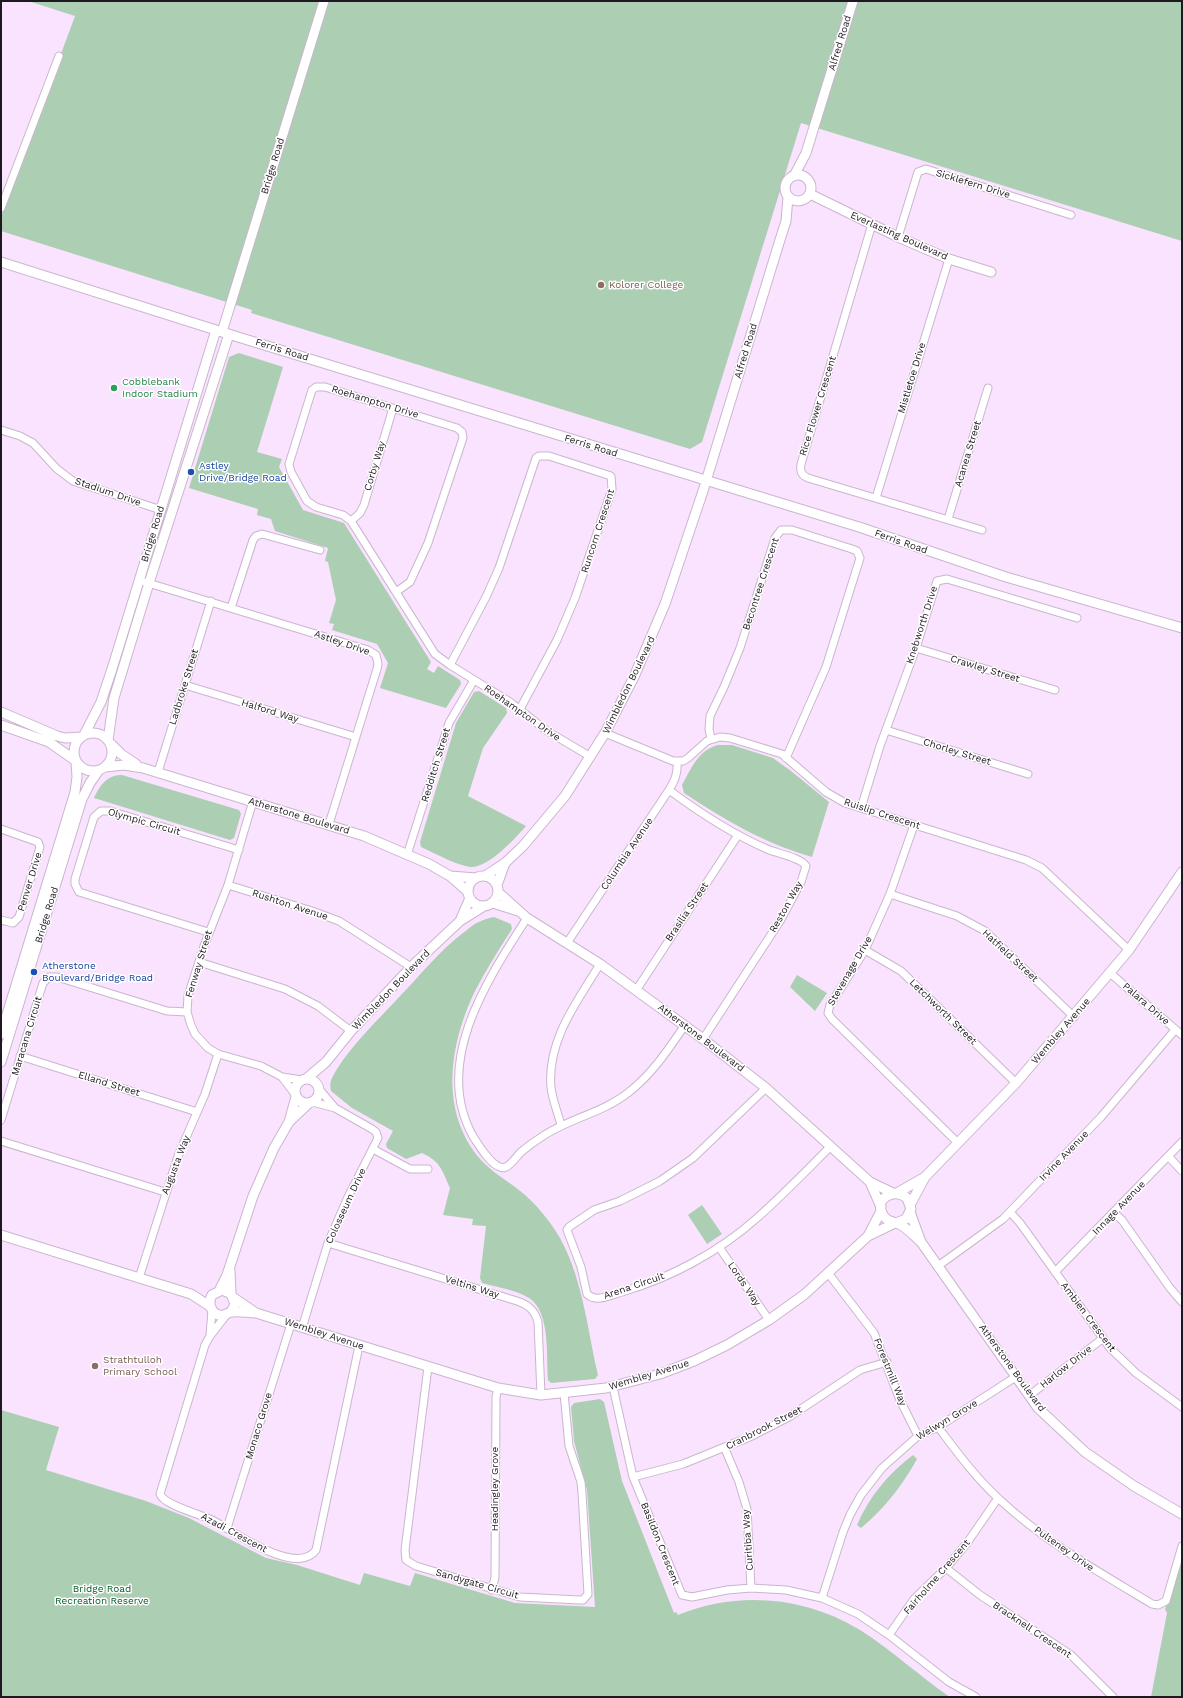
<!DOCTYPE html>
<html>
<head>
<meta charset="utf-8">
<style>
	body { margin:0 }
	#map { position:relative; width:1183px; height:1698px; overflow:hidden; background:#fae3fe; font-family:"Work Sans",sans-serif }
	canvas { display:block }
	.frame { position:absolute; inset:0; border:2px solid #201821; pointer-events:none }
</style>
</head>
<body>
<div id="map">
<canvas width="1183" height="1698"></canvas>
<div class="frame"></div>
</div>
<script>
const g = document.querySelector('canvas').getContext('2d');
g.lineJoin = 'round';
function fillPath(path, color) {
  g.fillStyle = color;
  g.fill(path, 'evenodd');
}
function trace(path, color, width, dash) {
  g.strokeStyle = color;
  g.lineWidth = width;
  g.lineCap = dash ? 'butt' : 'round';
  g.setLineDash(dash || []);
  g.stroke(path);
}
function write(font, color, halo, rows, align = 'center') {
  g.font = font + ' "Work Sans",sans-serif';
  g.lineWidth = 3;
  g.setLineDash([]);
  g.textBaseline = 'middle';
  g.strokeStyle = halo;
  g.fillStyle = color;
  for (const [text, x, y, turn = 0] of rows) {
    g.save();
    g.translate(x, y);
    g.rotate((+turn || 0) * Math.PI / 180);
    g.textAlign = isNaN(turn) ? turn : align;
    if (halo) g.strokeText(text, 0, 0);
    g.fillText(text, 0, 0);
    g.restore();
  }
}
fillPath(new Path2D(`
	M28 1H1182V241L801 123 702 442 690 449 251 313 252 310 1 231V216L75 16Z
	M239 353 283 367 257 452 282 459 279 467 303 510 344 523 431 662 427 669 434 673 438 666 460 680 461 684 446 708 380 688 388 663 377 644 332 630 334 624 329 623 336 600 328 562 325 561 328 548 275 531 271 519 257 515 258 509 189 488 229 357Z
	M479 691 506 708 507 713 483 748 468 796 526 826C516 838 487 869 470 867 453 864 437 854 421 847L420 842 456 723 474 692Z
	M718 745H732L773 758 791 771 829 802 812 857C764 843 725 820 684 793L682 785C691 769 698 750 718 745Z
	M122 775 239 810 241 814 234 838 230 840 94 798C100 785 107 775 122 775Z
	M494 917 511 924 512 929C499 949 486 970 475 991 449 1045 439 1112 481 1160 492 1172 506 1180 519 1190 533 1201 545 1215 555 1230 582 1271 587 1328 598 1375L595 1379 551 1383 548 1380C546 1357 551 1312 529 1298 516 1290 497 1287 482 1283L480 1278 486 1226 472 1225 473 1219 443 1215 450 1188C442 1170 441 1162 422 1153L406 1159 387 1148 386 1144 393 1131 352 1108 331 1091C330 1085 330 1081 333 1076 348 1048 380 1018 402 994 423 972 442 948 467 930 475 923 483 919 494 917Z
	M797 975 827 993 815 1011 790 987Z
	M702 1205 722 1234 707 1244 688 1215Z
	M600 1399 604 1402 622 1481 674 1613 676 1612 678 1615C737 1591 804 1596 860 1630 892 1650 919 1676 950 1697H1V1410L59 1427 46 1470 146 1501 189 1518 266 1558 297 1565 360 1585 364 1573 410 1586 415 1573 515 1603 595 1607 587 1490 574 1441 571 1407 574 1403Z
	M913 1455 917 1459C902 1486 884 1509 861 1528L857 1525C869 1497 888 1474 913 1455Z
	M1182 1557V1697H1151L1167 1613 1165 1609Z`), '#acceb3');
const minor = new Path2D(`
	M1 208 59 56
	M872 224 801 464C800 471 801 475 808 478L982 530
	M898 237 918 172 926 169 1071 215
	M1 430 20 436 33 443 57 469 73 481 161 510
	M876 498 949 259
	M948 519 988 388
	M351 521 360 513 364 505 393 408
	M145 582 368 650 376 655 378 664 377 669 329 824
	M396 592 410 582 428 543 463 438 462 432 457 428 325 387H316L312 390 289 464 291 472 307 501 316 507 343 515 351 521 435 654 450 665 510 702 547 731 591 757
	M231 608 253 540 256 536 262 534 320 550
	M916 648 1055 690
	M450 665 486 597 499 568 536 458 539 456H549L611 476 612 489 575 598 557 640 520 709
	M185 685 356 737
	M886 730 1028 774
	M605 733 673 761H683L688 758 707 741 720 737 730 738 782 754 826 792 845 803 1026 860 1042 868 1129 950
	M711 739 709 729 710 716 724 687 740 648 775 538 781 530H792L852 549 857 551 860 558 826 667 786 758
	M158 772 211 601
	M669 790C700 813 732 834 767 849 776 853 802 858 806 866L801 882 780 921 703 1039
	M253 801 228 885 204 946 188 996 187 1012 191 1025 195 1034 208 1048 218 1054 261 1066 282 1077 302 1080
	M861 808 880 746 916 648 937 581 947 579 1077 618
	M914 825 890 894 865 950 830 1005 828 1013 832 1019 958 1143
	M1 829 38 842 40 847 19 917 13 923 1 920
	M407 855 449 723 474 680
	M228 885 312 911 339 921 411 967
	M890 894 957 916 985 931 1074 1017
	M527 918C487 980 431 1064 474 1138 480 1147 490 1164 500 1167 502 1168 504 1168 506 1167 512 1164 516 1157 521 1152 528 1146 535 1141 543 1136 570 1118 603 1113 629 1092 652 1074 668 1050 685 1025
	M208 932 79 892 75 884V879L94 817 101 811H110L239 850
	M567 943 669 790C675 780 678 773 677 762
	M865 950 901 971 1016 1083
	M199 962 285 989 318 1006 351 1031
	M1110 973 1182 1035
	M637 989 738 835
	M20 1056 197 1112
	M282 1077 295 1094
	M766 1088 693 1158 660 1181 620 1201 594 1210 569 1227 567 1230 581 1267 587 1294C596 1303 611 1295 622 1292 670 1278 719 1252 757 1218 783 1195 807 1170 831 1146
	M319 1089 335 1108
	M1 1120 43 983 49 977H57L167 1011 187 1012
	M561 1125C558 1113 552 1099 551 1087 547 1040 577 1002 600 964
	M1 1141 165 1192
	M373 1149 410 1169H428
	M1168 1156 1182 1171
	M1010 1212 1020 1223 1110 1348 1136 1373 1182 1407
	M1114 1213 1122 1220 1170 1288 1182 1302
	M328 1243 517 1301C529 1305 535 1311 538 1322L541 1395
	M719 1247 769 1320
	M938 1266 1003 1219 1101 1117 1175 1030
	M1055 1272 1182 1142
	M828 1273 874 1333 900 1400 918 1436
	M139 1278 178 1156 205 1094 218 1054
	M227 1314 210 1336 205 1345 160 1494C163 1505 203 1515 214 1521 234 1532 297 1577 316 1550L359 1346
	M302 1328 328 1243 348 1197 378 1138 376 1132 372 1129 335 1108 313 1102
	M210 1336 212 1310
	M428 1367 405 1550 406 1560 416 1566 520 1597 579 1600H583L588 1594 582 1493 581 1482 569 1446 564 1393
	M613 1387 633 1477 682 1595 692 1597 727 1590 751 1588 786 1590 822 1598 858 1614 889 1635 949 1682 976 1697
	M1030 1395 1102 1339
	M938 1427C957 1452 975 1477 999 1499 1045 1542 1099 1572 1152 1604L1158 1605 1166 1601 1182 1546
	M725 1449 739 1482 747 1509 751 1588
	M633 1477 683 1464 752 1436 789 1417 860 1370 887 1362
	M227 1528 291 1324
	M946 1568 980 1595 1071 1655 1113 1697
	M492 1590 495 1577 496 1397 498 1388
	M822 1598 843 1532 850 1515 861 1495 882 1468 918 1436 938 1427 1017 1376
	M889 1635 914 1599 946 1568 967 1543 998 1498`);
const tertiary = new Path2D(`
	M785 188a13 13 0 1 1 26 0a13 13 0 1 1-26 0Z
	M794 176 806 153 853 1
	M810 194 898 237 949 259 991 272
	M1 262 238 337 859 527 1006 577 1182 628
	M222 332 324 1
	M1 712 57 736 65 738 81 737
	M1 725 49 742 76 761
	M74 752a19 19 0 1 1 38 0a19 19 0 1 1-38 0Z
	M84 735 101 702 112 669 216 330
	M108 740 114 698 149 583 229 334
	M111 744 121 754 136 764
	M105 767 124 765 143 768 364 836 429 864 450 876 468 892
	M450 876 476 878
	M485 876 505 863 523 846 565 796 605 733 634 677 665 604 703 491 779 243 786 221 788 197
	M468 891a15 15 0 1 1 30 0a15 15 0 1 1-30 0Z
	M497 885 505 863
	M498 892 527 918 600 964 703 1039 766 1088 870 1182 893 1193
	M493 903 518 911
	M460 921 470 898
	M1 1034 75 792 77 777 76 762
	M1 1062 82 799 90 783 99 770
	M295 1091a12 12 0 1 1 24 0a12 12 0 1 1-24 0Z
	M306 1079 326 1062 351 1031 411 967 460 921 484 906
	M290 1121 308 1104
	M870 1182 881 1207
	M897 1193 925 1177
	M910 1205 925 1177 1016 1083 1129 950 1182 872
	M910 1212 921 1242
	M896 1223 906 1219 911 1209 907 1198C894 1187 873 1199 883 1215 886 1221 891 1221 896 1223 905 1225 914 1236 921 1242L1038 1408 1085 1452 1134 1486 1182 1514
	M1 1235 191 1294 211 1307
	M868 1236 895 1223
	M230 1270 231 1294
	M219 1291 227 1275 253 1196 274 1148 289 1122 296 1097
	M234 1298 256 1313
	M231 1312 235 1304 231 1294 222 1290 212 1295C207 1304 212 1317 224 1315 227 1314 229 1312 233 1312 240 1311 248 1313 256 1313L498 1388 541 1395 606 1388 660 1374 694 1361 727 1345 769 1320 805 1294 868 1236 881 1211`);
trace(minor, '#cbb5ce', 9);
trace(tertiary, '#cbb5ce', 11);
trace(minor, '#fff', 7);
trace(tertiary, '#fff', 9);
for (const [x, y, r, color] of [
	[601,285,4,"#8d6e63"],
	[114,388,4,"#2e9e5b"],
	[191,472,4,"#1a4fb4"],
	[34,972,4,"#1a4fb4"],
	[95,1366,4,"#8d6e63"]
]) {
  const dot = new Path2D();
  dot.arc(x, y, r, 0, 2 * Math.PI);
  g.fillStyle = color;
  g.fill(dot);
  trace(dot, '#fff', 1.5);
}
write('10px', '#201821', '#fff', [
	["Alfred Road",840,43,-73],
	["Bridge Road",273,166,-73],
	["Sicklefern Drive",973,184,17],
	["Everlasting Boulevard",899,236,24],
	["Ferris Road",282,350,17],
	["Alfred Road",746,351,-73],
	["Mistletoe Drive",912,378,-73],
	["Roehampton Drive",375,402,17],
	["Rice Flower Crescent",818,406,-73],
	["Ferris Road",591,446,17],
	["Acanea Street",968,454,-73],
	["Corby Way",375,466,-73],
	["Stadium Drive",108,492,19],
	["Runcorn Crescent",598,531,-72],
	["Bridge Road",153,534,-73],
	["Ferris Road",901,542,19],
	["Becontree Crescent",761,584,-72],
	["Knebworth Drive",922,625,-72],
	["Astley Drive",342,643,19],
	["Crawley Street",985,669,17],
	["Wimbledon Boulevard",629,685,-64],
	["Ladbroke Street",184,687,-73],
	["Halford Way",270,711,17],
	["Roehampton Drive",522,713,35],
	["Chorley Street",957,752,17],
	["Redditch Street",436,765,-73],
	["Ruislip Crescent",882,814,18],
	["Atherstone Boulevard",299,816,17],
	["Olympic Circuit",144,822,16],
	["Columbia Avenue",627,854,-56],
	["Penver Drive",30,882,-73],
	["Rushton Avenue",290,905,18],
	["Reston Way",786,907,-61],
	["Brasilia Street",687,912,-56],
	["Bridge Road",47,915,-73],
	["Hatfield Street",1010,956,43],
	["Fenway Street",199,964,-73],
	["Stevenage Drive",850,971,-60],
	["Wimbledon Boulevard",391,990,-46],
	["Palara Drive",1146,1004,41],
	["Letchworth Street",943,1012,44],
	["Wembley Avenue",1061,1031,-49],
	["Maracana Circuit",27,1036,-73],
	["Atherstone Boulevard",701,1038,37],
	["Elland Street",109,1084,17],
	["Irvine Avenue",1064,1156,-46],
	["Augusta Way",176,1165,-69],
	["Colosseum Drive",346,1206,-65],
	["Innage Avenue",1119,1208,-46],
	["Lords Way",744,1284,56],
	["Arena Circuit",634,1286,-19],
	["Veltins Way",472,1287,17],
	["Ambien Crescent",1088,1317,53],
	["Wembley Avenue",324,1334,18],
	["Harlow Drive",1066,1367,-38],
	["Atherstone Boulevard",1012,1368,54],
	["Forestmill Way",890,1372,68],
	["Wembley Avenue",649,1375,-17],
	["Welwyn Grove",947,1420,-31],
	["Monaco Grove",259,1426,-73],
	["Cranbrook Street",764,1428,-27],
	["Headingley Grove",495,1489,-90],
	["Azadi Crescent",234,1533,28],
	["Curitiba Way",748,1540,-94],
	["Basildon Crescent",660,1544,68],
	["Pulteney Drive",1064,1549,35],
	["Fairholme Crescent",937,1577,-49],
	["Sandygate Circuit",477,1584,16],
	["Bracknell Crescent",1032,1630,34]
]);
write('10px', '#785e54', '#fff', [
	["Kolorer College",609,285],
	["Strathtulloh",103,1360],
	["Primary School",103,1372]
], 'left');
write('10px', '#27864d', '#fff', [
	["Cobblebank",122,382],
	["Indoor Stadium",122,394]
], 'left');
write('10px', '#164399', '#fff', [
	["Astley",199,466],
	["Drive/Bridge Road",199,478],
	["Atherstone",42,966],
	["Boulevard/Bridge Road",42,978]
], 'left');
write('10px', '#005c28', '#fff', [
	["Bridge Road",102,1589],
	["Recreation Reserve",102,1601]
]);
</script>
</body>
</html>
